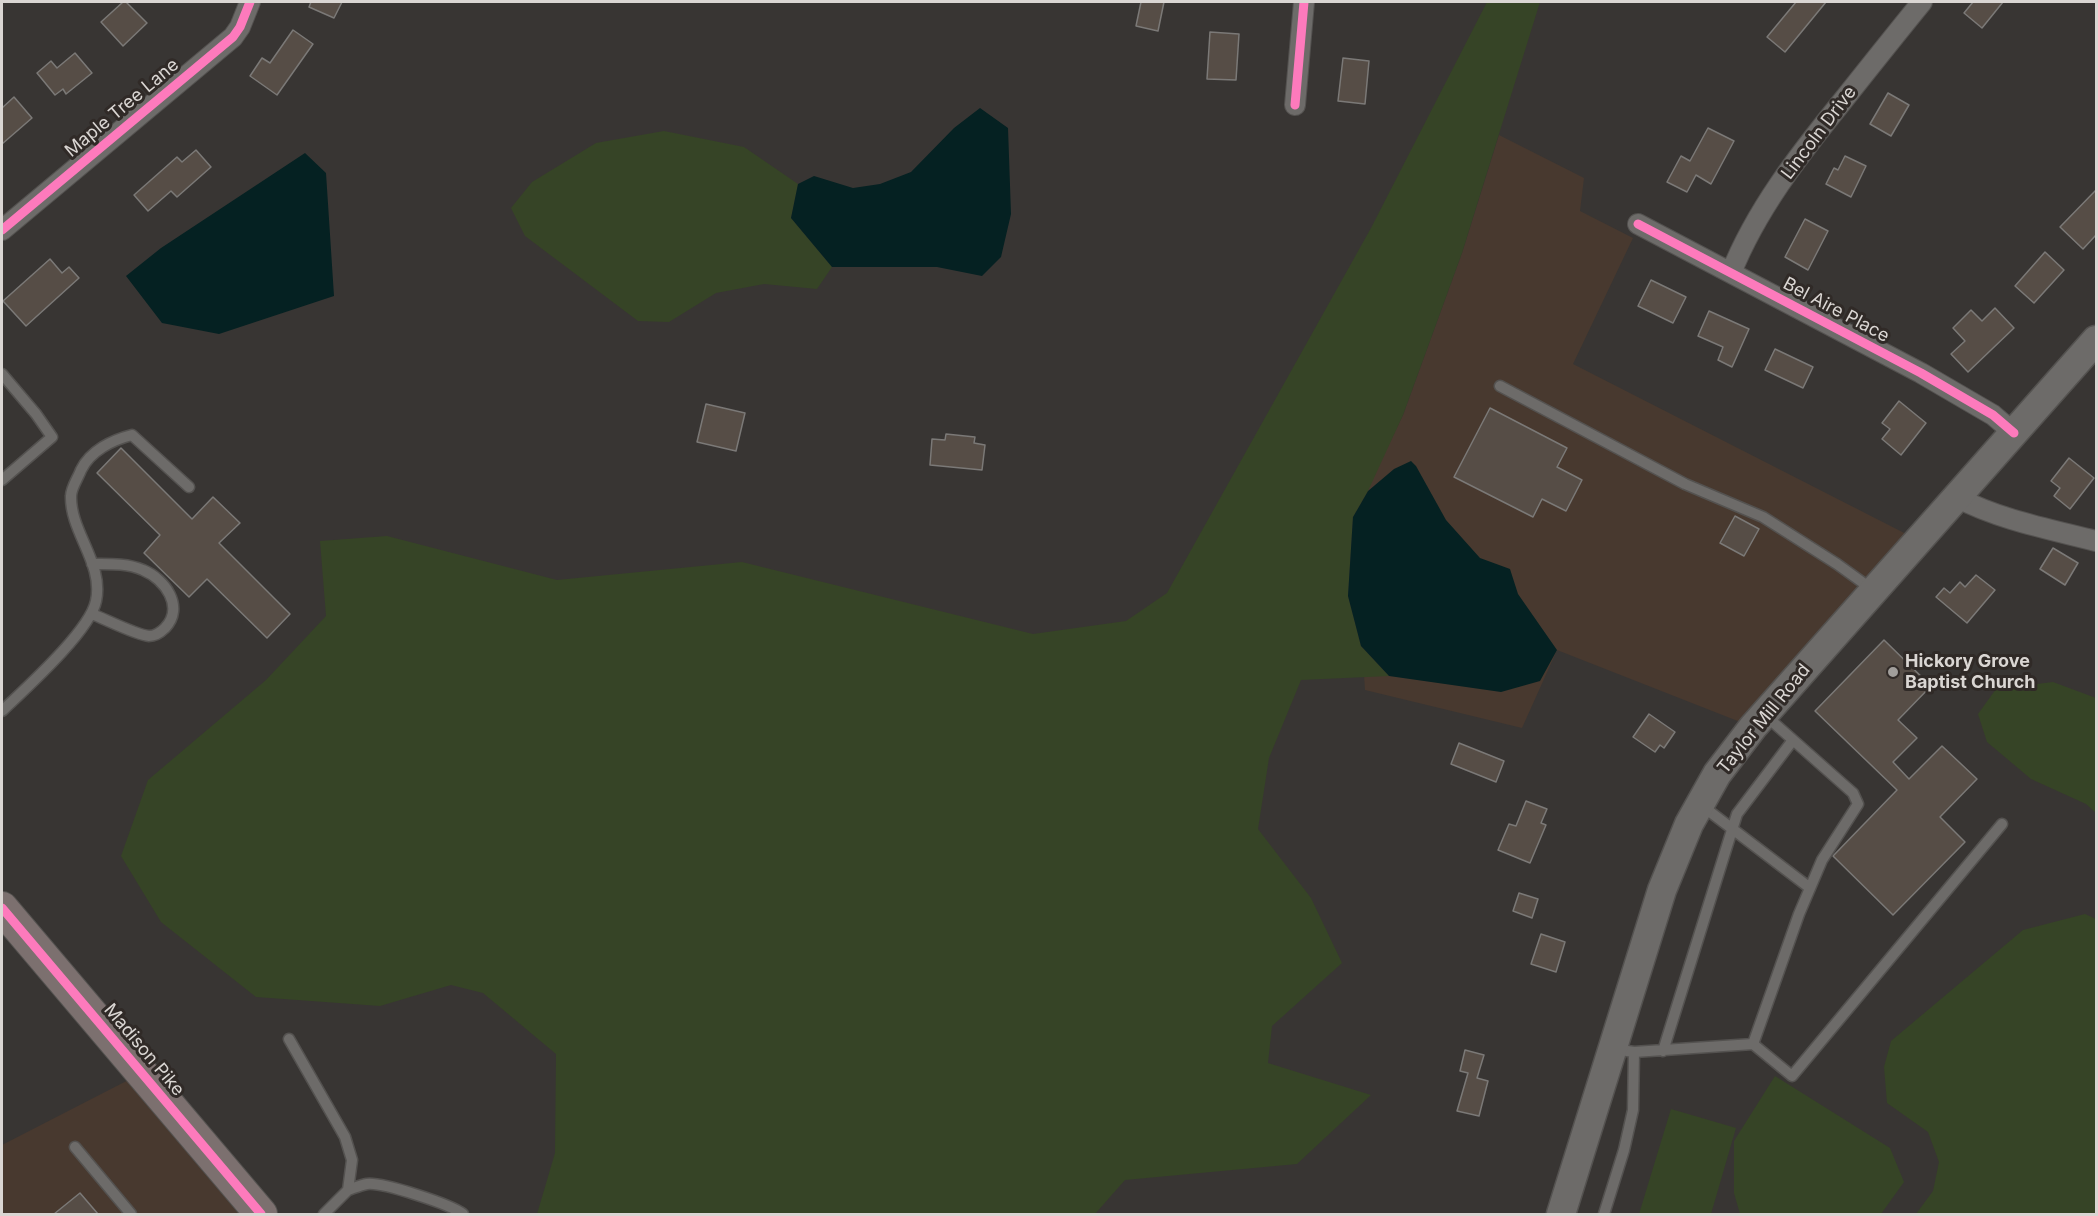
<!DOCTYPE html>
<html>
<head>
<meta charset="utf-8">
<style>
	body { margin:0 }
	#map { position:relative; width:2098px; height:1216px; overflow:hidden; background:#383533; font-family:Inter,sans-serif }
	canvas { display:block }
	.frame { position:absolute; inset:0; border:3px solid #dad6d3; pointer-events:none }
</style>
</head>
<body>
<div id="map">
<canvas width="2098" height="1216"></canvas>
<div class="frame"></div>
</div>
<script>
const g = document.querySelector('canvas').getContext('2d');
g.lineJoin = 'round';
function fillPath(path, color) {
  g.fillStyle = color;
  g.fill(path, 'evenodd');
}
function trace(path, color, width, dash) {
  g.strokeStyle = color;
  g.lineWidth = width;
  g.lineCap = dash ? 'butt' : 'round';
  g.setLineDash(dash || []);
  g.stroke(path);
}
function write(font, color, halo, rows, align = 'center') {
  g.font = font + ' Inter,sans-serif';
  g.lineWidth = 6;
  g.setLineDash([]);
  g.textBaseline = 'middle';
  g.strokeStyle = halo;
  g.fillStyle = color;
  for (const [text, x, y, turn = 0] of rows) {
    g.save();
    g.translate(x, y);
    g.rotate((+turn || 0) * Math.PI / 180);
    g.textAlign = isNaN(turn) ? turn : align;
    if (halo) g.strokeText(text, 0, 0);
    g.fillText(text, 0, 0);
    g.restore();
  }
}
fillPath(new Path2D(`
	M1499 135 1584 178 1580 211 1633 238 1573 364 1918 540 1753 727 1557 650 1522 728 1365 690 1353 517 1403 415 1462 253Z
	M142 1073 261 1214H2V1145Z`), '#48392f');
fillPath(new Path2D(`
	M1487 2H1540L1462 253 1403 415 1368 491 1353 517 1348 596 1361 646 1389 676 1301 680 1269 758 1258 829 1311 898 1342 963 1272 1026 1268 1063 1371 1095 1297 1164 1125 1180 1095 1214H537L555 1153 556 1054 483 993 451 985 380 1006 256 997 161 922 121 856 148 780 266 680 326 616 320 541 387 536 557 580 742 562 1033 634 1126 621 1167 593 1371 228Z
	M664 131 744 147 798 184 791 218 832 267 817 289 764 284 716 293 669 322 638 321 525 236 511 208 532 182 596 143Z
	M2053 682 2096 698V813L2086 804 2031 779 1987 742 1978 714 1996 689Z
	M2085 914 2096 919V1214H1916L1933 1191 1939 1162 1928 1132 1887 1103 1884 1067 1891 1041 2023 930Z
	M1775 1076 1890 1148 1904 1182 1881 1214H1740L1734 1193V1141Z
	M1671 1109 1736 1128 1711 1214H1639Z`), '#364426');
fillPath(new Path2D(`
	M980 108 1008 128 1011 214 1001 257 982 276 937 267H832L791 218 798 184 814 176 853 188 880 184 911 172 954 128Z
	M305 153 326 173 334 296 219 334 162 323 126 276 161 248Z
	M1411 461 1416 466 1446 520 1480 558 1510 569 1518 594 1557 650 1540 681 1501 692 1389 676 1361 646 1348 596 1353 517 1368 491 1394 469Z`), '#052122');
const building = new Path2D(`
	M123 2H126L147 23 123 46 101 22Z
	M311 2H342L334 18 309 7Z
	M1141 2H1164L1158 31 1136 26Z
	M1796 2H1826L1785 52 1767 37Z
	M1973 2H2003L1982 28 1964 13Z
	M293 30 313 44 277 95 250 76 262 58 270 63Z
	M1210 32 1239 34 1236 80 1207 79Z
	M75 53 92 73 66 94 63 89 55 95 37 73 51 61 57 68Z
	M1343 58 1369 61 1365 104 1338 101Z
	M1888 93 1909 105 1891 136 1870 124Z
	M14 97 32 118 2 144V108Z
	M1708 128 1734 141 1711 184 1696 175 1687 192 1667 182 1681 156 1690 161Z
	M196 150 211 167 177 197 171 191 148 211 134 195 177 157 182 162Z
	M1845 156 1866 166 1851 197 1826 184 1834 168 1838 170Z
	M2096 190V235L2083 249 2060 227Z
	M1805 219 1828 231 1808 270 1785 257Z
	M2045 252 2064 270 2034 303 2015 286Z
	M50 259 62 273 69 267 79 278 26 326 3 301Z
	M1651 280 1686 297 1673 323 1638 306Z
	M1995 308 2014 328 1968 372 1951 354 1965 341 1953 328 1971 310 1982 321Z
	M1709 311 1749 329 1732 367 1718 360 1723 347 1698 336Z
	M1775 349 1813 367 1803 388 1765 370Z
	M1899 401 1926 423 1901 455 1882 439 1890 429 1882 423Z
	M706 404 745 413 736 451 697 442Z
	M1490 408 1567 448 1557 467 1582 480 1566 511 1542 499 1533 517 1454 477Z
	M946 434 975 437 974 443 985 445 982 470 930 465 932 439 945 440Z
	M121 448 192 519 213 497 240 523 219 543 290 614 267 638 207 579 189 597 144 553 160 535 97 473Z
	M2069 458 2094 478 2070 509 2054 496 2060 488 2051 481Z
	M1735 516 1759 529 1744 556 1720 543Z
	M2053 548 2078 563 2065 585 2040 569Z
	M1976 575 1995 590 1967 623 1936 597 1944 588 1950 593 1960 582 1965 587Z
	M1884 640 1931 686 1898 720 1917 738 1893 762 1909 779 1942 746 1977 779 1940 817 1965 842 1893 915 1833 856 1897 790 1815 711Z
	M1649 714 1675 732 1664 748 1660 745 1655 752 1633 737Z
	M1459 743 1504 761 1496 782 1451 764Z
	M1526 801 1547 809 1541 823 1546 825 1530 863 1498 850 1509 824 1516 826Z
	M1519 893 1538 899 1532 918 1513 911Z
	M1541 934 1565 942 1556 972 1531 964Z
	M1465 1050 1484 1055 1477 1078 1488 1081 1479 1116 1457 1111 1468 1073 1460 1071Z
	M80 1193 98 1214H54Z`);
fillPath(building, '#564d46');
trace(building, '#7b7977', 1.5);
const service = new Path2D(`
	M2 374 36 414 52 437 2 480
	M1500 386 1685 484 1763 517 1837 564 1873 590
	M92 564C109 564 127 563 143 570 165 579 185 607 165 628 161 632 155 636 149 636 136 635 105 619 92 614
	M2 711C25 689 90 631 96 601 104 563 70 532 71 496 71 488 78 478 81 470 90 451 112 440 132 435L189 487
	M1701 805 1810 888
	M289 1039 345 1137 352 1160 348 1190 324 1214
	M1753 1044 1799 914 1822 860 1858 804 1853 793 1766 716
	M1614 1049 1634 1052 1753 1044 1792 1076 2002 824
	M1663 1051 1737 814 1793 740
	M75 1147 131 1214
	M348 1190C354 1188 361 1185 367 1184 382 1182 450 1204 463 1214
	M1604 1214 1624 1150 1633 1110 1634 1052`);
const minor = new Path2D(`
	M1295 105 1304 2
	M1638 224 1921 373 1993 415 2014 433
	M2 230 233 37 240 27 250 2
	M1731 273C1756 210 1799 155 1841 103 1868 69 1895 35 1922 2
	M1956 497C2000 520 2049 529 2096 541`);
const secondary = new Path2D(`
	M1561 1214 1662 890 1689 824 1717 774 1753 727 2096 340`);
const primary = new Path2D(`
	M2 908 261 1214`);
trace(service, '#545250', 13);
trace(minor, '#545250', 22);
trace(secondary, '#545250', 31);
trace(primary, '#545250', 34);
trace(service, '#6d6b69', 10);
trace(minor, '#6d6b69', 20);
trace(secondary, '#6d6b69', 28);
trace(primary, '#7c706f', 32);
trace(new Path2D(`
	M1295 105 1304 2
	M1638 224 1921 373 1993 415 2014 433
	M2 230 233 37 240 27 250 2
	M2 908 261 1214`), '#fd7abc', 9);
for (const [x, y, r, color] of [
	[1893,672,6,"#a19e9b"]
]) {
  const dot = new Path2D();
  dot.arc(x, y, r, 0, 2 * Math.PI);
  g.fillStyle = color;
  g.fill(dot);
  trace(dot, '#302a27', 2);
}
write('18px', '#dad6d3', '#302a27', [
	["Maple Tree Lane",122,108,-40],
	["Lincoln Drive",1819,133,-53],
	["Bel Aire Place",1836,310,28],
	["Taylor Mill Road",1764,719,-51],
	["Madison Pike",144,1050,50]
]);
write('bold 18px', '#dad6d3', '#302a27', [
	["Hickory Grove",1905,662],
	["Baptist Church",1905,683]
], 'left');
</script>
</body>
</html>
